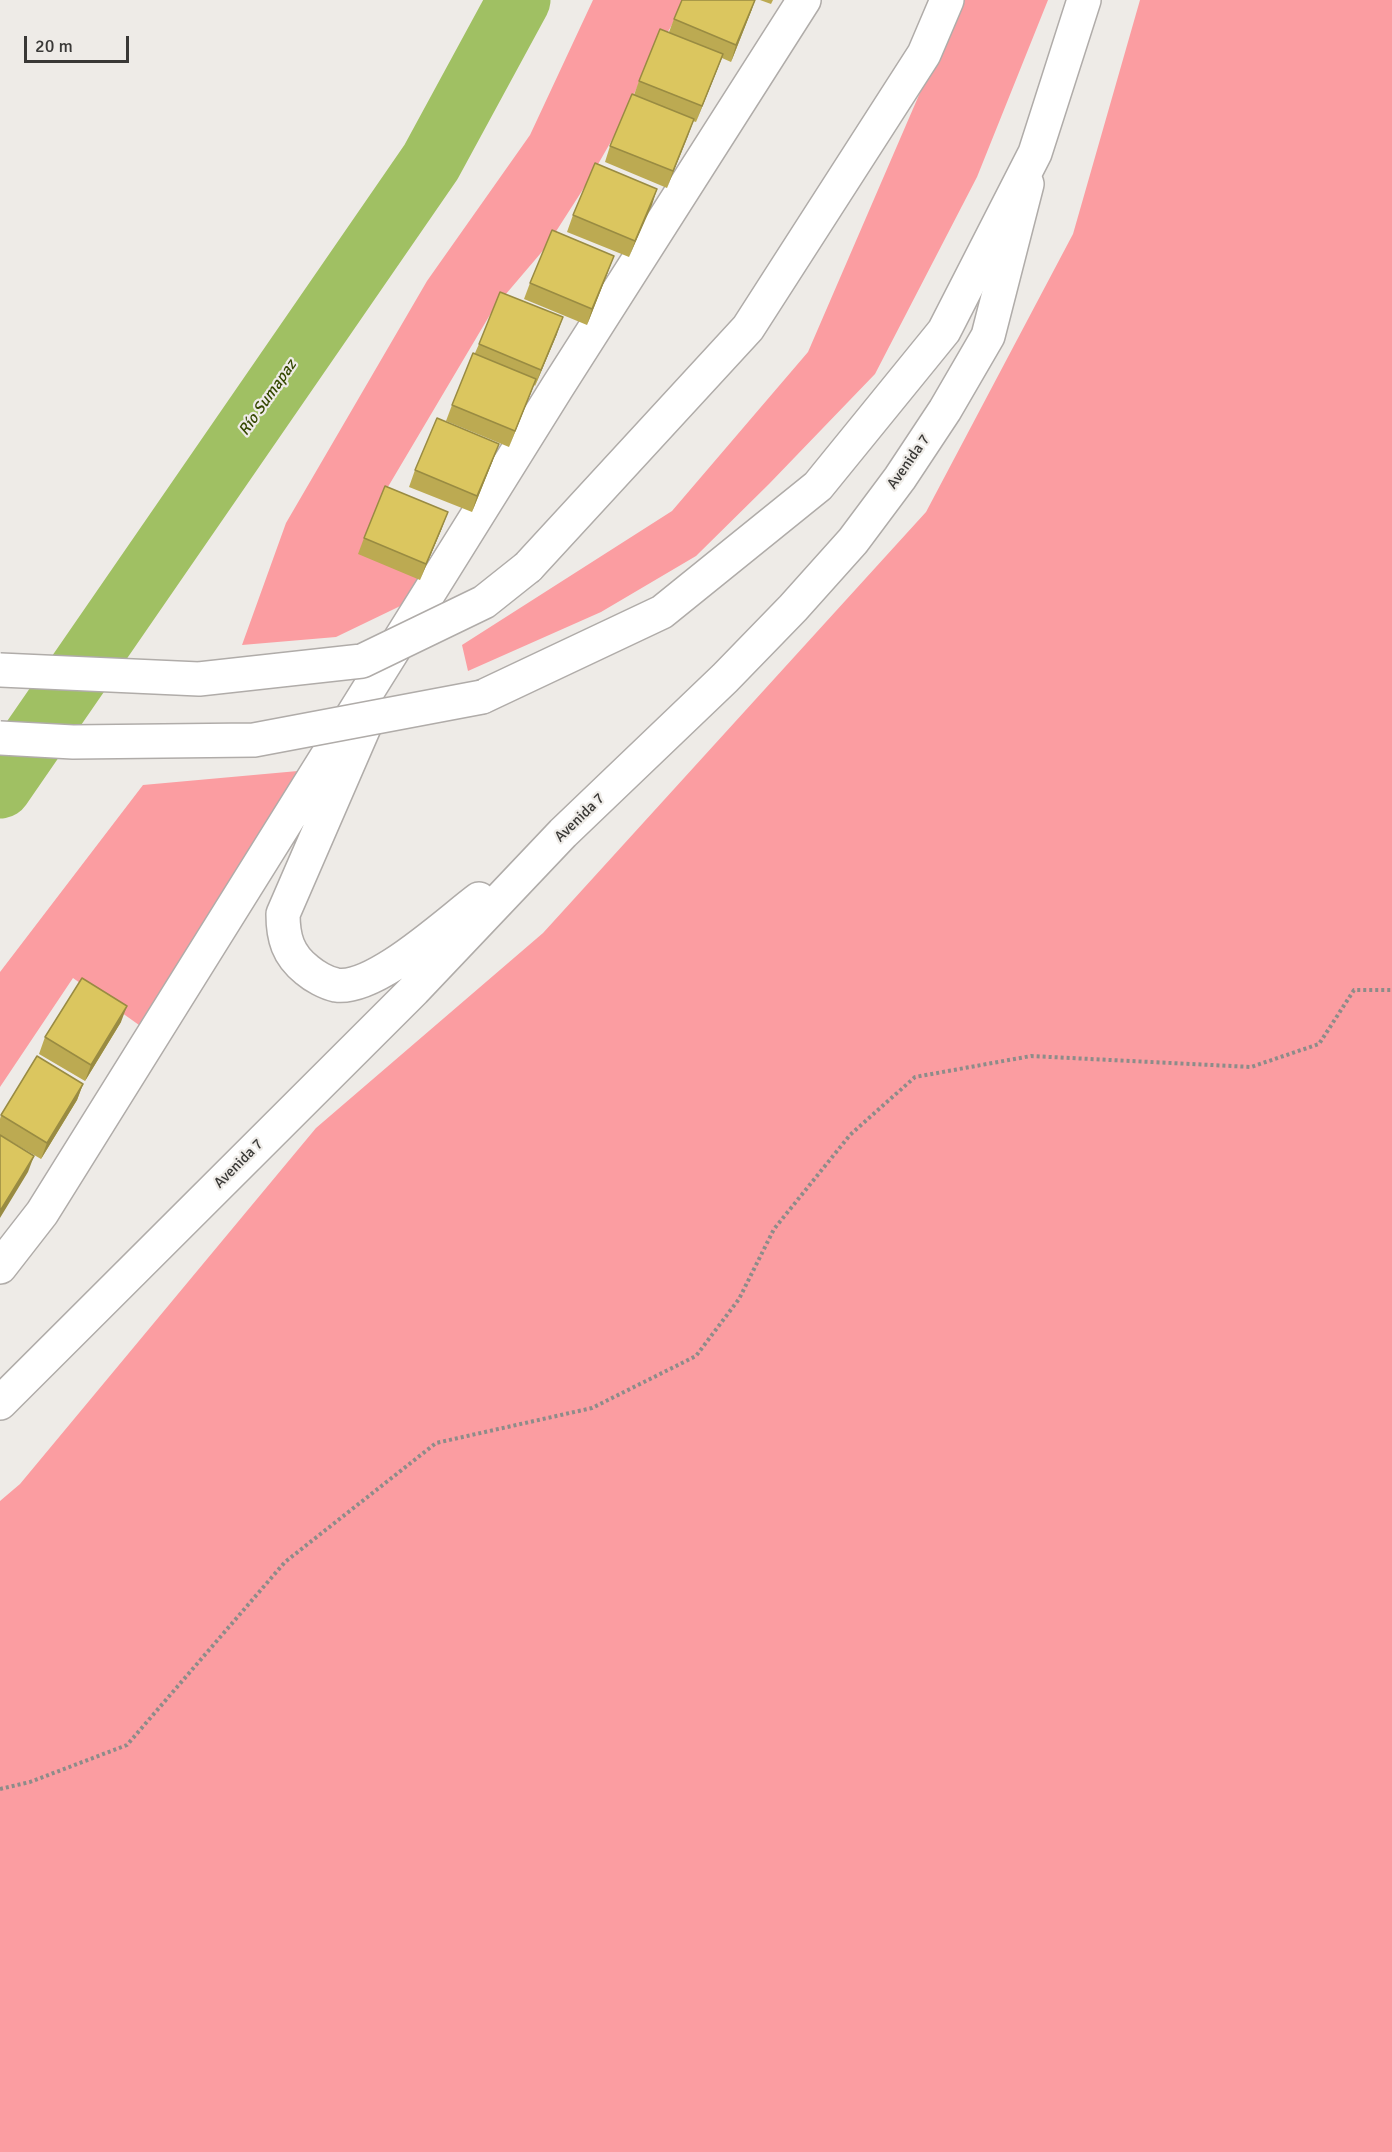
<!DOCTYPE html>
<html>
<head>
<meta charset="utf-8">
<style>
	body { margin:0 }
	#map { position:relative; width:1392px; height:2152px; overflow:hidden; background:#eeebe7; font-family:Signika,sans-serif }
	canvas { display:block }
	.scale { position:absolute; left:24px; top:36px; width:105px; height:27px; box-sizing:border-box; border:3px solid #393836; border-top:0; padding-left:8px; font-size:18px; line-height:21px; white-space:nowrap; color:#393836; -webkit-text-stroke:4px #eeebe7; paint-order:stroke }
</style>
</head>
<body>
<div id="map">
<canvas width="1392" height="2152"></canvas>
<div class="scale">20 m</div>
</div>
<script>
const g = document.querySelector('canvas').getContext('2d');
g.lineJoin = 'round';
function fillPath(path, color) {
  g.fillStyle = color;
  g.fill(path, 'evenodd');
}
function trace(path, color, width, dash) {
  g.strokeStyle = color;
  g.lineWidth = width;
  g.lineCap = dash ? 'butt' : 'round';
  g.setLineDash(dash || []);
  g.stroke(path);
}
function write(font, color, halo, rows, align = 'center') {
  g.font = font + ' Signika,sans-serif';
  g.lineWidth = 4.5;
  g.setLineDash([]);
  g.textBaseline = 'middle';
  g.strokeStyle = halo;
  g.fillStyle = color;
  for (const [text, x, y, turn = 0] of rows) {
    g.save();
    g.translate(x, y);
    g.rotate((+turn || 0) * Math.PI / 180);
    g.textAlign = isNaN(turn) ? turn : align;
    if (halo) g.strokeText(text, 0, 0);
    g.fillText(text, 0, 0);
    g.restore();
  }
}
fillPath(new Path2D(`
	M593 0H686L640 81 617 131 589 180 546 247 494 308 379 502 420 580 419 597 336 637 242 645 286 523 427 281 530 135Z
	M960 0H1048L977 177 875 374 769 484 696 556 601 612 468 671 462 645 672 511 808 352Z
	M1140 0H1392V2152H0V1501L20 1484 316 1128 543 933 926 512 1073 234Z
	M309 770 139 1025 73 978 0 1087V972L143 785Z`), '#fb9da1');
trace(new Path2D(`
	M0 787 431 162 519 0`), '#a0c063', 63);
const major = new Path2D(`
	M365 725 283 914C283 938 288 955 307 970 314 976 326 983 336 985 375 991 448 922 479 899
	M0 1267 42 1213 558 386 804 0
	M0 1403 414 990 563 833 725 678 793 608 853 541 900 478 945 410 988 336 1027 184`);
const highway = new Path2D(`
	M528 567 748 328 924 54 947 0
	M482 697 662 612 818 486 944 331 1035 153 1084 0`);
trace(major, '#b0aca9', 36);
trace(highway, '#b0aca9', 36);
trace(new Path2D(`
	M0 1789 30 1782 127 1745 285 1562 436 1443 592 1408 696 1356 739 1299 774 1229 850 1135 915 1077 1031 1056 1251 1067 1319 1044 1354 990H1392`), '#8d8c89', 4, [3, 3]);
trace(major, '#fff', 33);
trace(highway, '#fff', 33);
const highwayBridge = new Path2D(`
	M0 670 199 679 362 661 484 602 528 567
	M0 738 73 742 254 740 482 697`);
trace(highwayBridge, '#b0aca9', 36, []);
trace(highwayBridge, '#fff', 33);
fillPath(new Path2D(`
	M760 0H773L771 4Z
	M752 9 731 62 722 58 696 122 693 121 667 188 605 162 610 146 634 95 639 81 669 32 674 19Z
	M657 189 629 257 567 232 573 215Z
	M608 272 587 325 524 299 530 283Z
	M557 334 535 386 534 385 509 447 446 421 452 405 479 344Z
	M493 460 472 512 409 487 415 470Z
	M442 528 420 580 358 554 364 538Z
	M121 1022 85 1081 39 1054 45 1037Z
	M83 1084 77 1100 41 1159 0 1135V1119L1 1115Z`), '#bcaa52');
fillPath(new Path2D(`
	M755 0 752 9 731 62 736 45Z
	M723 54 717 70 696 122 702 106Z
	M694 119 688 136 667 188 673 171Z
	M657 189 652 205 629 257 635 241Z
	M614 256 608 272 587 325 592 309Z
	M563 317 557 334 535 386 541 370Z
	M536 379 530 395 509 447 515 431Z
	M499 444 493 460 472 512 477 496Z
	M448 512 442 528 420 580 426 564Z
	M127 1006 121 1022 85 1081 91 1065Z
	M83 1084 77 1100 41 1159 47 1143Z
	M34 1156 28 1172 0 1218V1211Z`), '#998b42');
const building = new Path2D(`
	M682 0H755L736 45 674 19Z
	M660 29 723 54 702 106 639 81Z
	M632 94 694 119 673 171 610 146Z
	M595 163 657 189 635 241 573 215Z
	M552 230 614 256 592 309 530 283Z
	M500 292 563 317 541 370 479 344Z
	M473 353 536 379 515 431 452 405Z
	M437 418 499 444 477 496 415 470Z
	M385 486 448 512 426 564 364 538Z
	M82 978 127 1006 91 1065 45 1037Z
	M37 1056 83 1084 47 1143 1 1115Z
	M0 1135 34 1156 0 1211Z`);
fillPath(building, '#dbc65f');
trace(building, '#998b42', 1.5);
write('15px', '#393836', '#eeebe7', [
	["Avenida 7",909,462,-55],
	["Avenida 7",580,818,-44],
	["Avenida 7",239,1164,-45]
]);
write('italic 16px', '#354800', '#eeebe7', [
	["Río Sumapaz",268,398,-55]
]);
</script>
</body>
</html>
